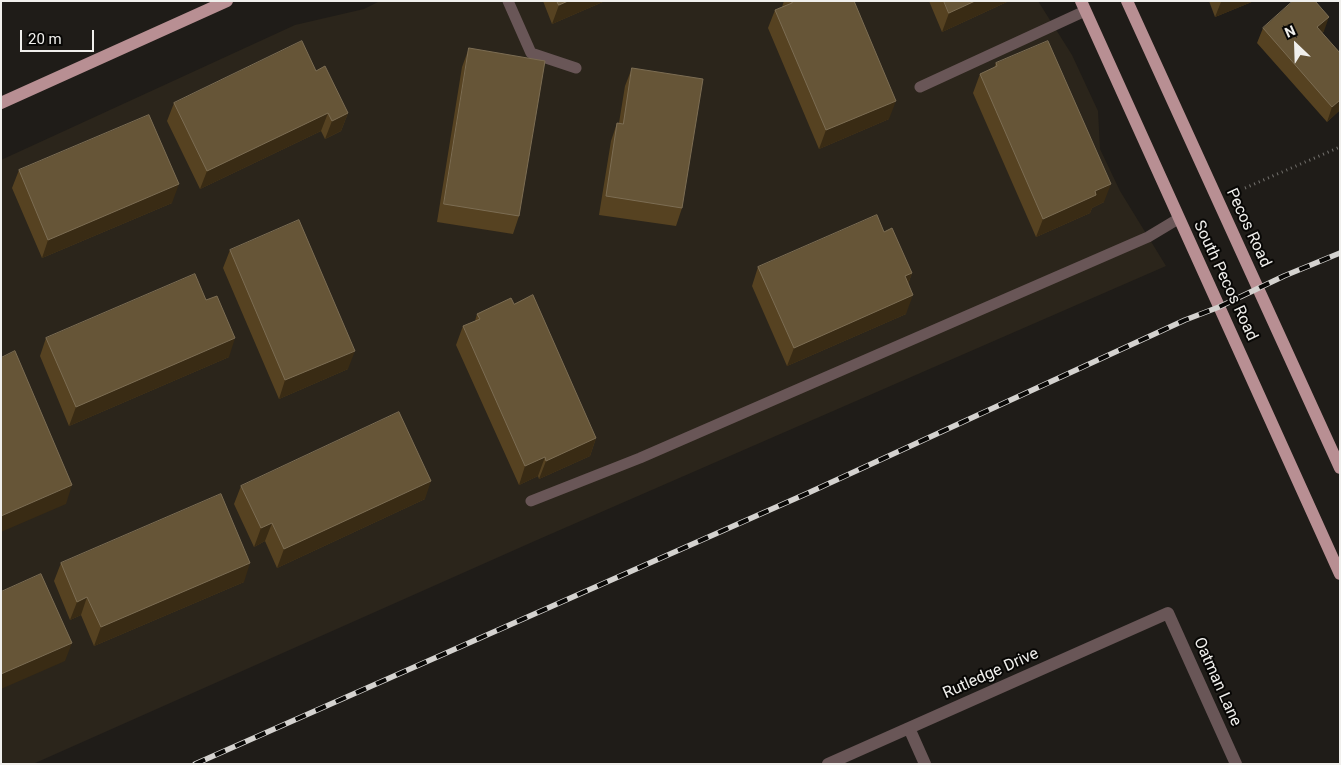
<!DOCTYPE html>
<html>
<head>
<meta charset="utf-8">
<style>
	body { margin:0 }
	#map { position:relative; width:1341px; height:765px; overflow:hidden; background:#1f1c18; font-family:Roboto,sans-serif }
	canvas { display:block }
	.frame { position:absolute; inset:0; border:2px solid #f0efec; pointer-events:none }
	.north { position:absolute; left:1271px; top:20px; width:50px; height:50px; -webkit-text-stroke:4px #080705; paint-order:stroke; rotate:336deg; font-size:14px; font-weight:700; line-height:20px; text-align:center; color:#f0efec }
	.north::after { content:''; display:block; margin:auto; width:18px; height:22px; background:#f0efec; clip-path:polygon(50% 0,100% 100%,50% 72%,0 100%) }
	.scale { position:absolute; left:20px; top:30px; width:74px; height:22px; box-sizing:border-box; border:2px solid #f0efec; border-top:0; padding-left:6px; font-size:15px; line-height:18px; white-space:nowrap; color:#f0efec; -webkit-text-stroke:4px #080705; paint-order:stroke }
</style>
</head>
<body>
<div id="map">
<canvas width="1341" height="765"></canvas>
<div class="frame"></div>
<div class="north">N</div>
<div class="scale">20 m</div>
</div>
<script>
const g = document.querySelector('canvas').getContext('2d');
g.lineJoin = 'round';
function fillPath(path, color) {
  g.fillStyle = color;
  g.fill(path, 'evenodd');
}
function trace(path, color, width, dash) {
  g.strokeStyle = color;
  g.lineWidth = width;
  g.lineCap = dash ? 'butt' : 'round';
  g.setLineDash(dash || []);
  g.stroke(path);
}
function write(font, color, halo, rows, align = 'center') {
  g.font = font + ' Roboto,sans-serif';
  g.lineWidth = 4;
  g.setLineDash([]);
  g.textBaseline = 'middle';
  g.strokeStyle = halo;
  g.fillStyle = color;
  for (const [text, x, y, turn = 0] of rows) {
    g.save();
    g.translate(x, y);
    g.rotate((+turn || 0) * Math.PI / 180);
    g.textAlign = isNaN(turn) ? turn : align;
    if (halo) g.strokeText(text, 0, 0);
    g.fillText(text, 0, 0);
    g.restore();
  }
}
fillPath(new Path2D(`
	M380 1H1038L1072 55 1098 111 1100 149 1120 191 1166 266 537 540 33 764H1V160L295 25 364 9Z`), '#2b251b');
trace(new Path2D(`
	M1245 188 1340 147`), '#74726e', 3, [1, 4]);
trace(new Path2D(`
	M508 1 531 53 576 68
	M920 87 1085 11
	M531 501 640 458 1148 237 1178 219`), '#695657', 11);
trace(new Path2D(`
	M909 728 925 764
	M828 764 1168 613 1236 764`), '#695657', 12);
trace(new Path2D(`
	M1081 1 1340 574
	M1127 1 1340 468
	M1 103 227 1`), '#b88f93', 12);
const rail = new Path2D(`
	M195 764 808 493 1185 320 1219 307 1284 276 1340 253`);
trace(rail, '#d4d2cf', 5.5);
trace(rail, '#080705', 4, [11]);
fillPath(new Path2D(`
	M543 1H605L552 24Z
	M784 1H854L889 119 819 149 768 28 775 10 782 7Z
	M929 1H1009L942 32Z
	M1209 1H1254L1215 17Z
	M1263 28 1324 31 1322 33 1340 53V110L1327 122 1257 43Z
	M469 48 519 216 513 234 437 222 462 67Z
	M996 63 1104 202 1092 208 1090 213 1036 237 973 93 980 74 994 68Z
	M632 68 682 208 676 226 599 215 611 141 617 123H619L625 86Z
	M316 71 348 113 341 131 325 139 321 131 200 189 167 121 174 103Z
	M19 170 172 203 42 258 12 188Z
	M884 232 912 273 908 284 906 314 787 366 752 286 758 267Z
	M230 250 348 369 279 399 223 268Z
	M514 304 596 438 590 456 539 479 538 476 519 485 456 345 463 326 475 321 477 314Z
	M46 338 229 357 69 426 40 356Z
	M241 486 425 499 277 568 265 541 254 547 234 504Z
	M61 563 244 582 94 646 81 615 70 620 54 581Z`), '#564221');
fillPath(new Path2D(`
	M568 1H605L552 24 559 5Z
	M975 1H1009L942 32 949 13Z
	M1223 1H1254L1215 17 1221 2Z
	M1329 17 1324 31 1312 42 1317 27Z
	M1340 100V110L1327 122 1332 107Z
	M896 101 889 119 819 149 826 130Z
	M328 113 321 131 200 189 207 171Z
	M348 113 341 131 325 139 332 121Z
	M179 184 172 203 42 258 48 240Z
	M1111 184 1104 202 1092 208 1090 213 1036 237 1043 219 1095 191Z
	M912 273 905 292V276Z
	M913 295 906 314 787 366 794 348Z
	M235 338 229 357 69 426 76 407Z
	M355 351 348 369 279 399 285 380Z
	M596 438 590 456 539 479 546 461Z
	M545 457 538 476 519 485 525 466Z
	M431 481 425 499 277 568 284 549Z
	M72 485 66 504 1 532V516Z
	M272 523 265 541 254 547 261 528Z
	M250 563 244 582 94 646 101 627Z
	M87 597 81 615 70 620 77 602Z
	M72 643 65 661 1 689V674Z`), '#392b14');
const building = new Path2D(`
	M557 1H568L559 5Z
	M791 1H854L896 101 826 130 775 10 792 3Z
	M944 1H975L949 13Z
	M1293 1H1315L1329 17 1317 27 1340 53V100L1332 107 1263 28Z
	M302 41 316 71 325 66 348 113 332 121 328 113 207 171 174 103Z
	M1048 41 1111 184 1095 191 1096 195 1043 219 980 74 997 66 996 63Z
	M469 48 545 61 519 216 444 204Z
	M632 68 703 79 682 208 606 196 617 123 623 124Z
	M149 115 179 184 48 240 19 170Z
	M877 215 884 232 892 228 912 273 905 276 913 295 794 348 758 267Z
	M299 220 355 351 285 380 230 250Z
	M195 274 206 300 217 296 235 338 76 407 46 338Z
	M533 295 596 438 546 461 545 457 525 466 463 326 480 319 477 314 511 298 514 304Z
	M15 351 72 485 1 516V358Z
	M399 412 431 481 284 549 272 523 261 528 241 486Z
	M221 494 250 563 101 627 87 597 77 602 61 563Z
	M41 574 72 643 1 674V592Z`);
fillPath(building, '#665537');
trace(building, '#7c6d53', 1);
write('16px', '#f0efec', '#080705', [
	["Pecos Road",1248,228,65],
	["South Pecos Road",1225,281,65],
	["Rutledge Drive",991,674,-24],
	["Oatman Lane",1217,682,66]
]);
</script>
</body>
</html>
